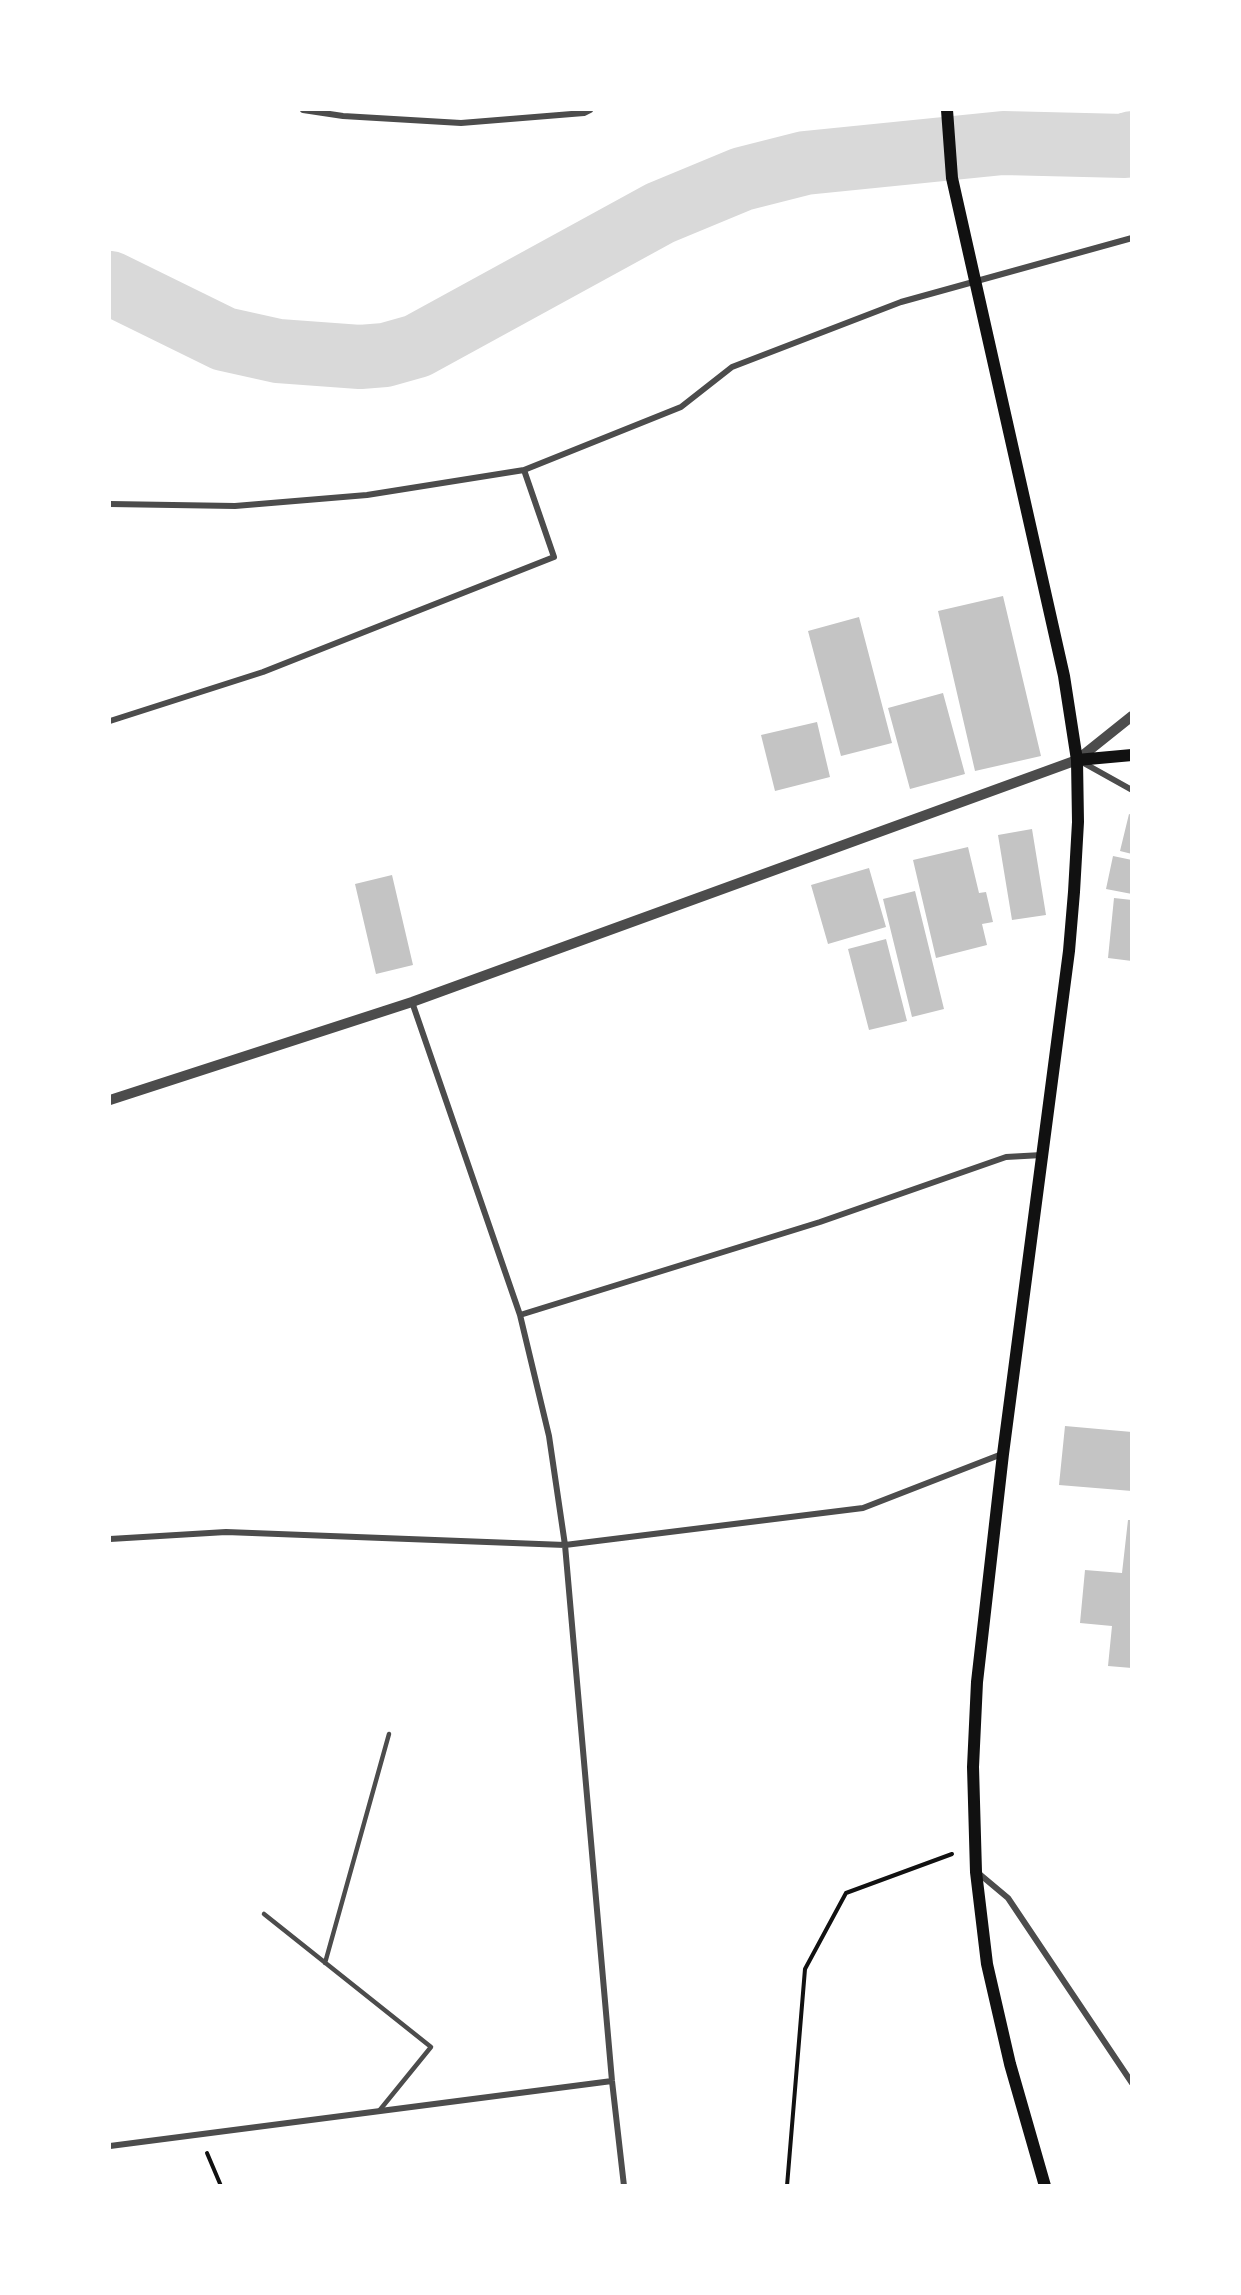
<!DOCTYPE html>
<html>
<head>
<meta charset="utf-8">
<style>
	body { margin:0 }
	#map { position:relative; width:1241px; height:2295px; overflow:hidden; background:#fff; font-family:Quicksand,sans-serif }
	canvas { display:block }
	.frame { position:absolute; inset:0; border:111px solid #fff; pointer-events:none }
</style>
</head>
<body>
<div id="map">
<canvas width="1241" height="2295"></canvas>
<div class="frame"></div>
</div>
<script>
const g = document.querySelector('canvas').getContext('2d');
g.lineJoin = 'round';
function trace(path, color, width, dash) {
  g.strokeStyle = color;
  g.lineWidth = width;
  g.lineCap = dash ? 'butt' : 'round';
  g.setLineDash(dash || []);
  g.stroke(path);
}
function fillPath(path, color) {
  g.fillStyle = color;
  g.fill(path, 'evenodd');
}
trace(new Path2D(`
	M110 283 224 339 278 351 360 357 385 355 417 346 660 213 742 179 805 163 1003 143 1125 146 1132 143`), '#d9d9d9', 64);
fillPath(new Path2D(`
	M1003 596 1041 756 975 771 938 611Z
	M859 617 892 743 841 756 808 631Z
	M943 693 965 774 910 789 888 708Z
	M817 722 830 777 775 791 761 735Z
	M1129 814 1132 815V854L1120 851Z
	M1032 829 1046 915 1012 920 998 835Z
	M968 847 979 893 986 892 993 922 982 924 987 945 936 958 913 860Z
	M1113 856 1132 860V894L1106 889Z
	M869 868 886 927 828 944 811 885Z
	M392 875 413 965 376 974 355 884Z
	M915 891 944 1009 912 1017 883 899Z
	M1114 898 1132 900V961L1108 958Z
	M886 939 907 1021 869 1030 848 949Z
	M1065 1426 1132 1432V1491L1059 1485Z
	M1128 1520H1132V1668L1108 1666 1112 1626 1080 1623 1085 1570 1122 1573Z`), '#c4c4c4');
trace(new Path2D(`
	M207 2153 221 2186
	M787 2186 805 1969 846 1893 952 1854`), '#111', 4);
trace(new Path2D(`
	M264 1914 431 2047 379 2111
	M325 1963 389 1734`), '#4c4c4c', 4.5);
trace(new Path2D(`
	M303 110 343 116 461 123 584 113 590 110
	M110 504 235 506 367 495 524 470 681 407 732 367 901 302 1132 238
	M110 721 263 672 554 557 524 470
	M1080 761 1132 790
	M412 1002 520 1315 549 1436 565 1545 612 2081 624 2186
	M520 1315 820 1222 1006 1157 1042 1155
	M110 1539 226 1532 565 1545 863 1508 1002 1454
	M977 1872 1008 1898 1132 2083
	M110 2146 612 2081`), '#4c4c4c', 6);
trace(new Path2D(`
	M110 1100 412 1002 1077 760 1132 716`), '#4c4c4c', 10);
trace(new Path2D(`
	M947 110 952 178 1064 676 1077 760 1078 822 1074 892 1069 951 1003 1454 977 1682 973 1767 976 1872 987 1964 1010 2064 1045 2186
	M1077 760 1132 755`), '#111', 12);
</script>
</body>
</html>
